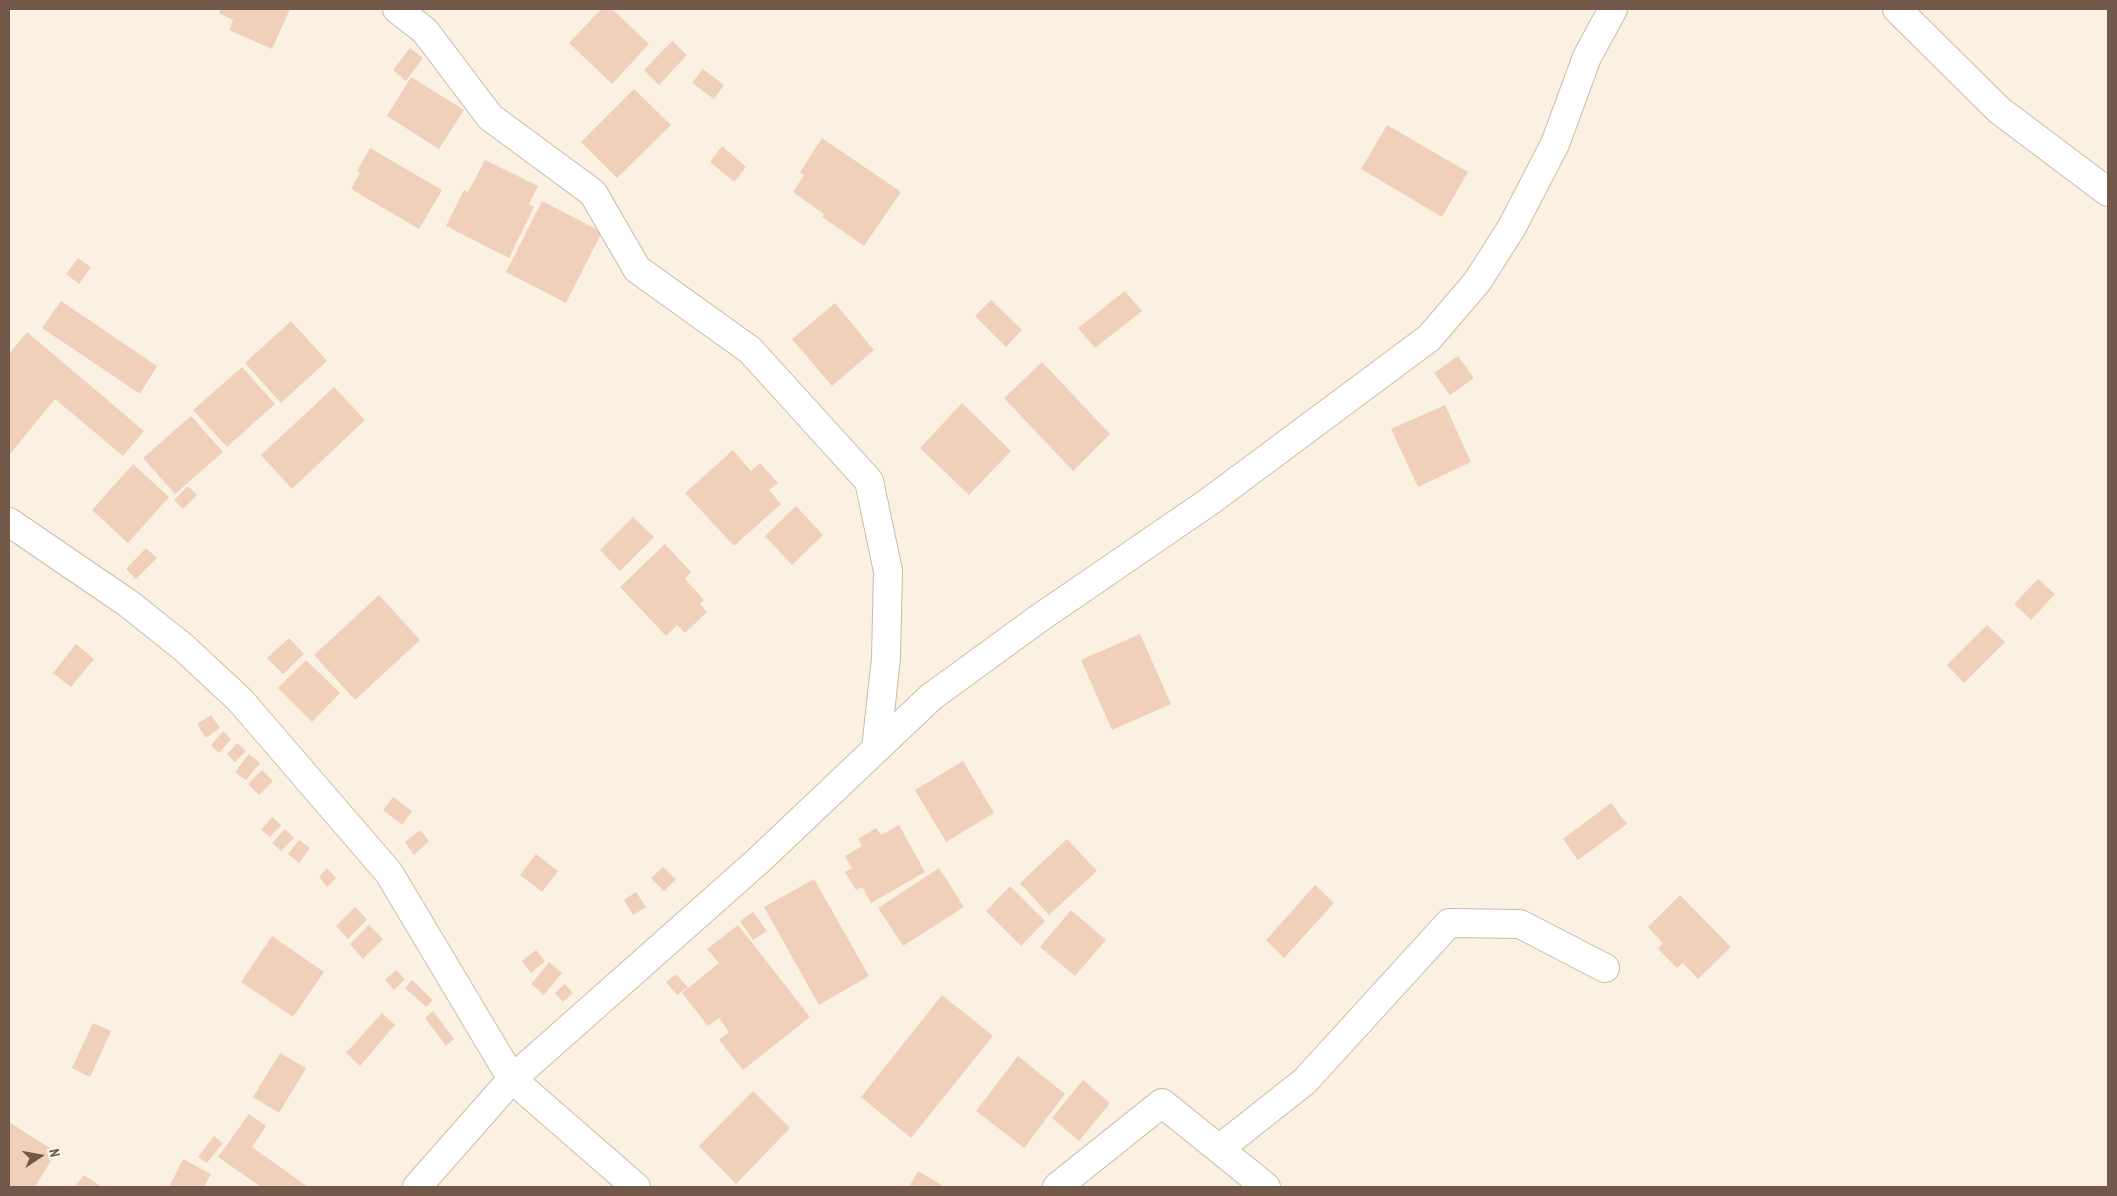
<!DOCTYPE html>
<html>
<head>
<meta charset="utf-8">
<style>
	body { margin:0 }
	#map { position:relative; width:2117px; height:1196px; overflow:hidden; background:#fbf1e2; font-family:"PT Sans Narrow",sans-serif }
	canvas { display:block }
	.frame { position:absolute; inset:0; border:10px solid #725849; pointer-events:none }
	.north { position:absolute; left:15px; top:1131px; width:50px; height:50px; -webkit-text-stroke:4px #fff6e8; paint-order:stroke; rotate:78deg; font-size:14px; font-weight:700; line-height:20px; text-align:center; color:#725849 }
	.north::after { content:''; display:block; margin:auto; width:18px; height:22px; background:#725849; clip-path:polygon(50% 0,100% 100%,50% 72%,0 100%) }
</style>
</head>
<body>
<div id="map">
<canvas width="2117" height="1196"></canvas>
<div class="frame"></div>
<div class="north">N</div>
</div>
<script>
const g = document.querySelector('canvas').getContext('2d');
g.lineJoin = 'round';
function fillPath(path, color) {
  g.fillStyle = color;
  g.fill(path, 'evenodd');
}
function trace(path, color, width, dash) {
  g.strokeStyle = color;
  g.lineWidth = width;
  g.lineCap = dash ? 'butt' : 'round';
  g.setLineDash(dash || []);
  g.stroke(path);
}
fillPath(new Path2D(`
	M221 9H290L272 49 229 30 233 20 219 13Z
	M601 9H612L649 44 612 84 569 43Z
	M672 41 687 55 659 85 644 70Z
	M410 48 423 58 406 81 393 70Z
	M703 69 724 85 714 99 692 83Z
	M411 77 464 110 439 149 387 116Z
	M634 89 671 125 617 178 581 142Z
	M1387 125 1468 172 1442 217 1361 169Z
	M822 138 901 192 864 246 822 217 824 214 793 192 804 175 800 172Z
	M722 146 746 167 734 182 710 162Z
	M370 148 442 190 419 229 351 189 360 173 357 171Z
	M485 160 538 186 529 204 534 207 509 258 446 226 464 190 468 192Z
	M542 201 602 232 566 303 506 272Z
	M78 258 91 267 79 284 66 274Z
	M1125 291 1142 311 1095 348 1078 328Z
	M991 300 1022 330 1006 347 975 316Z
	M61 301 157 366 140 394 42 328Z
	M835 303 874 350 832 386 792 339Z
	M291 321 327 361 281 403 245 363Z
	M27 332 144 431 123 456 55 399 10 454 9 452V354Z
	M1458 356 1474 378 1450 395 1434 373Z
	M1042 362 1110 434 1073 471 1004 398Z
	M242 367 275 404 227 447 193 410Z
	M334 387 365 420 292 489 261 455Z
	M962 403 1011 451 969 495 920 448Z
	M1445 405 1471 462 1418 487 1391 429Z
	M191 416 223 452 175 494 143 458Z
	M733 450 751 471 760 463 778 483 769 490 781 504 734 546 685 493Z
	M133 464 169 497 128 543 92 510Z
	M188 486 197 495 183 509 174 500Z
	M796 506 823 535 792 565 765 536Z
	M633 517 654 537 620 571 600 550Z
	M665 544 691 572 685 579 704 600 700 604 707 612 685 633 677 625 666 636 620 587Z
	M146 548 157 558 136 579 126 569Z
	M2038 579 2055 594 2031 620 2014 604Z
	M379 595 420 640 355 700 314 655Z
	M1987 625 2005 642 1964 683 1947 665Z
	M1140 634 1171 704 1112 730 1081 660Z
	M289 638 304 654 283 674 267 658Z
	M76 644 94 659 71 687 53 673Z
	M306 660 340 693 312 722 278 688Z
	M211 715 220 728 206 738 197 724Z
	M223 731 231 739 219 753 211 745Z
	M237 743 246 751 235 762 227 754Z
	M249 754 260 763 246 780 235 772Z
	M963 761 994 813 946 842 915 790Z
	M262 770 273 781 259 795 248 784Z
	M393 797 412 811 402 825 383 810Z
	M1611 803 1627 824 1578 860 1563 839Z
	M272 817 281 825 270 837 261 830Z
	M899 825 925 872 871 903 862 887 856 890 845 872 852 868 845 856 862 846 858 839 876 828 881 835Z
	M285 829 294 838 281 851 272 843Z
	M420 830 429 841 414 855 405 842Z
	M1067 839 1097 871 1049 915 1020 883Z
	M299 840 310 848 299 863 288 854Z
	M536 854 558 871 542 892 520 875Z
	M663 867 676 879 664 891 651 878Z
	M327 868 336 878 327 887 319 877Z
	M939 868 964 907 903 946 878 908Z
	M814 879 869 976 819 1005 764 907Z
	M1315 885 1334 903 1284 958 1266 940Z
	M1010 886 1045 921 1021 946 986 911Z
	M636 892 646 907 633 915 624 900Z
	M1680 895 1731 947 1698 979 1683 963 1677 968 1658 949 1663 943 1648 927Z
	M355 907 367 919 348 939 336 926Z
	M1071 910 1106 940 1075 976 1040 947Z
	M753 912 767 931 753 940 740 921Z
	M369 925 383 939 363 959 350 944Z
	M738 925 810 1017 743 1070 719 1040 729 1032 719 1018 708 1026 682 993 719 963 707 949Z
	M272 936 324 972 293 1017 241 982Z
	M536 950 545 961 531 973 522 961Z
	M549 962 562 973 544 995 531 984Z
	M396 970 405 979 394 990 385 980Z
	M676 974 688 987 677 995 666 982Z
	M412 980 433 1000 426 1007 405 988Z
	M565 984 573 993 563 1002 555 993Z
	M942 995 993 1036 911 1138 861 1097Z
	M433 1011 454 1039 446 1046 425 1018Z
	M382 1013 395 1025 360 1066 346 1053Z
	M93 1023 111 1031 90 1077 72 1068Z
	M280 1053 306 1068 279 1113 253 1097Z
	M1018 1056 1065 1094 1024 1148 976 1111Z
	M1083 1080 1110 1103 1079 1141 1052 1118Z
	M753 1091 790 1128 736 1184 699 1146Z
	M249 1114 266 1126 252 1147 308 1187H261L218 1157Z
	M9 1122 56 1152 35 1187H9Z
	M214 1136 223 1143 207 1163 198 1157Z
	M183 1159 211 1174 204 1187H169Z
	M918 1171 945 1187H909Z
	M84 1175 102 1187H75Z`), '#f0d0ba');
const street = new Path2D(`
	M397 9 425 31 490 117 593 193 637 269 750 350 869 481 888 571 886 658 876 749
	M1897 9 1999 110 2108 192
	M1219 1149 1305 1081 1449 923 1520 924 1605 968
	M1057 1187 1162 1103 1266 1187`);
const secondary = new Path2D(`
	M9 522 129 604 183 647 240 700 389 873 512 1079 636 1187
	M417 1187 512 1079 758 861 931 697 1038 619 1210 501 1429 338 1477 282 1512 227 1555 144 1587 57 1613 9`);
trace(street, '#ccb9a9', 30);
trace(secondary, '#d1bba9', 30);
trace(street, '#fff', 28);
trace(secondary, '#fff', 28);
</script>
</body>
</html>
